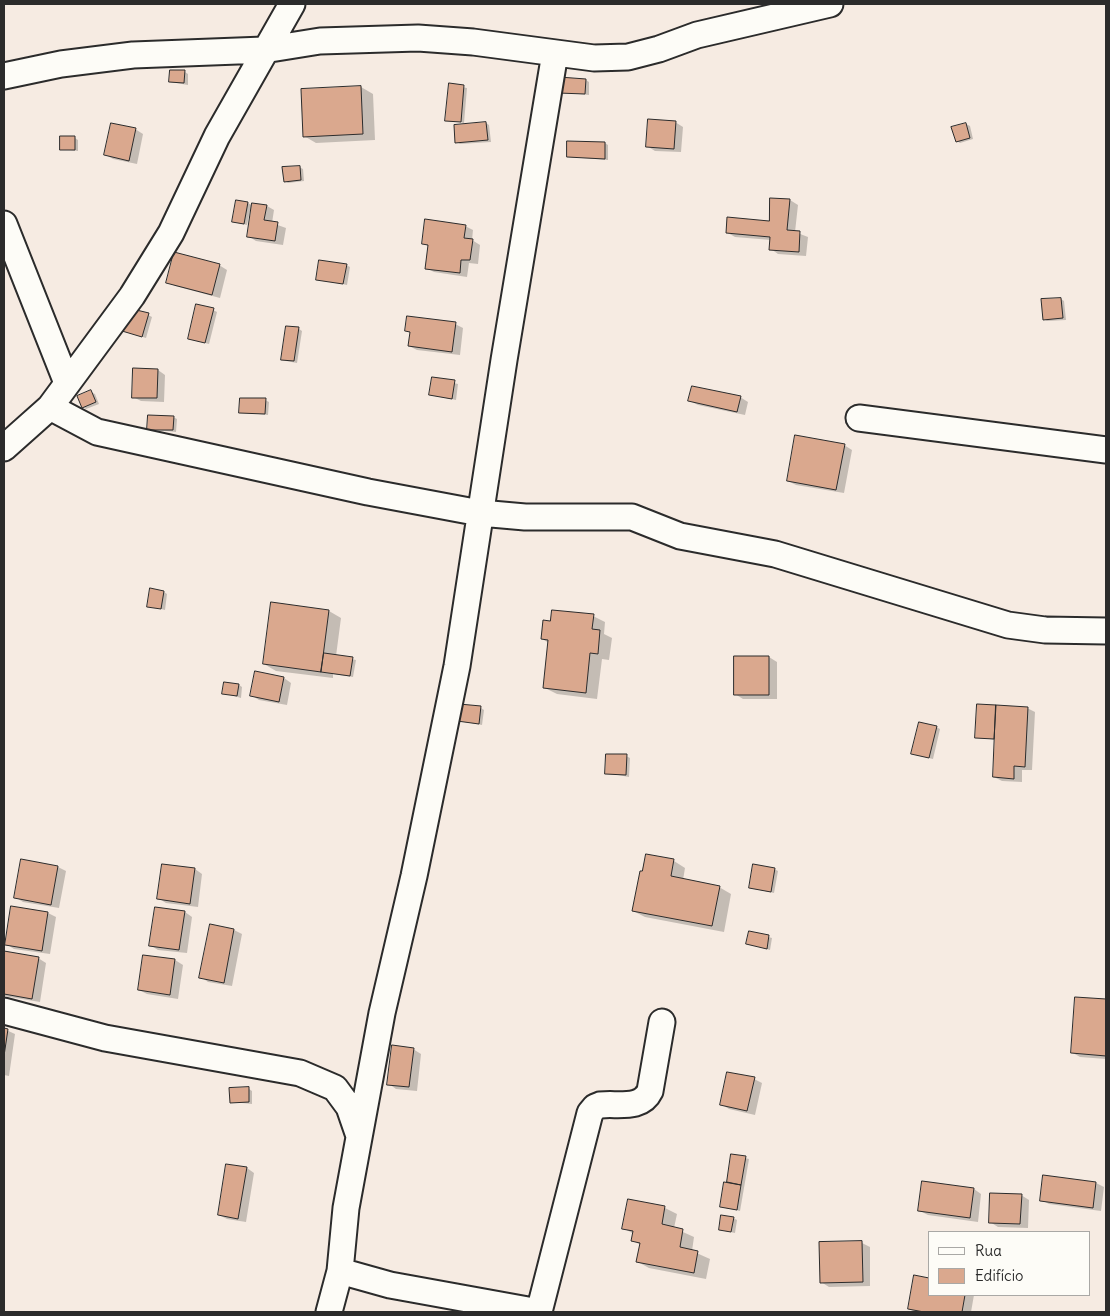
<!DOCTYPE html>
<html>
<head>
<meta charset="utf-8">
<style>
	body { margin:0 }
	#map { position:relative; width:1110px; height:1316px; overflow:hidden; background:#f6ebe2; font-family:Delius,sans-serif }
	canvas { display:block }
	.frame { position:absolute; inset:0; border:5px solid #2b2b2b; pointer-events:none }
	.legend { position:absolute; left:928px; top:1231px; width:162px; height:65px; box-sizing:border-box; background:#fdfcf7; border:1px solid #a9a8a5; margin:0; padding:6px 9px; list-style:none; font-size:15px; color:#2b2b2b }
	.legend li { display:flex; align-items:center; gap:10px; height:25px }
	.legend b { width:25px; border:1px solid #a9a8a5 }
</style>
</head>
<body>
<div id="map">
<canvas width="1110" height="1316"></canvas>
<div class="frame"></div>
<ul class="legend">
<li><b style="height:6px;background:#fdfcf7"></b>Rua</li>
<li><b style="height:14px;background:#daa88e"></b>Edifício</li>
</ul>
</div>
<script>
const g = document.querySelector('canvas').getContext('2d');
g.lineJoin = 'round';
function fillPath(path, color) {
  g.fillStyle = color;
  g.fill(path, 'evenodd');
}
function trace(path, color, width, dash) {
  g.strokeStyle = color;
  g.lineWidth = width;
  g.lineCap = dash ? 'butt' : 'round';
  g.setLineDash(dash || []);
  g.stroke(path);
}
fillPath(new Path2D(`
	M185 72 188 74V85L170 82Z
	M586 80 589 82V95L559 92Z
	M450 85 467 88 464 123 447 120Z
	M361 87 373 94 375 140 316 143 304 136Z
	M675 122 683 127 681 152 655 151 647 146Z
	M486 123 489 125 491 142 460 144 457 142Z
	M966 124 970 126 973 139 960 143 957 141Z
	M135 129 143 134 137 164 113 159 106 155Z
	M75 138 78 140V151L62 149Z
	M605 143 608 145V160L568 157Z
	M299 167 303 169 304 181 288 183 285 181Z
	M790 200 798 205 795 232 808 237 806 256 778 254 771 249V240L735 237 728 233 770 222Z
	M248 203 253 206H267L274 210 272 223 286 228 283 245 256 241 248 236 252 212 250 211 247 225 233 222Z
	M465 226 473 230 472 240 480 245 478 264 469 263 467 277 434 272 426 268 429 247 424 243Z
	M219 265 227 270 220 298 175 286 167 282Z
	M346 265 350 267 347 285 318 279Z
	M1061 299 1064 301 1066 320 1047 321 1044 319Z
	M213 310 217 312 209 344 189 339Z
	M148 315 152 317 146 338 123 331Z
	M455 324 463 328 460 355 417 350 409 346 411 333 407 331Z
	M299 329 302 331 297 363 286 361 282 359Z
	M158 370 165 375 164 402 141 401 133 397Z
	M433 378 458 384 456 400 431 395Z
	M91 392 95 394 99 404 86 409 83 407Z
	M740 397 748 402 745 415 698 405 690 401Z
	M265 400 269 402 268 415 240 412Z
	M173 417 177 419 176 432 148 429Z
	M844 445 852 450 844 493 796 485 788 481Z
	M164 592 167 594 165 610 149 606Z
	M272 604 329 611 341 618 336 656 356 660 353 677 333 674V678L276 671 264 664Z
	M593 616 605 622 604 634 612 638 609 660 602 659 597 699 557 694 545 688 549 643 542 639 552 622Z
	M769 657 777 662V699H743L735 694Z
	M284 678 291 683 287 705 259 700 251 695Z
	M239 685 242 687 241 698 224 693Z
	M978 705 1027 708 1035 712 1032 770H1022V782L1002 781 994 777 996 740 976 737Z
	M481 708 484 710 482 725 459 721Z
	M936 727 940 729 933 759 916 755Z
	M626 756 630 758 629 777 607 773Z
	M674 861 685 868 683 880 719 887 731 894 724 932 645 917 633 911Z
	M58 867 66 871 59 908 23 902 15 897Z
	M195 869 202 874 198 907 166 903 158 898Z
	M774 869 778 871 774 893 750 888Z
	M185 912 192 917 187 953 158 950 150 945Z
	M48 913 56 917 50 954 14 949 6 944Z
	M210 926 234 930 242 934 232 986 208 982 201 977Z
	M750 932 772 938 770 950 748 944Z
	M4 953 38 958 46 963 40 1002 4 996Z
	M145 956 175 960 183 965 178 999 147 994 139 990Z
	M1076 998 1106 1000V1059L1080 1057 1073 1053Z
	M4 1029 15 1034 9 1076 4 1075Z
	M413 1049 421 1054 417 1091 396 1089 389 1084Z
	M754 1079 762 1083 755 1115 729 1109 721 1104Z
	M249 1089 252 1091V1104L231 1102Z
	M732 1155 749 1159 740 1211 721 1207Z
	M247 1168 254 1173 246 1222 227 1219 219 1215Z
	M1045 1176 1096 1183 1104 1187 1101 1211 1049 1204 1041 1200Z
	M974 1189 981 1194 978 1222 928 1215 920 1211Z
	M1021 1195 1029 1200 1028 1228 998 1227 990 1222Z
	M665 1208 677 1214 674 1228 694 1237 692 1251 710 1259 706 1279 649 1268 638 1262 641 1245 633 1241 634 1234 623 1228Z
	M733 1218 737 1220 735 1233 720 1230Z
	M862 1243 870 1247V1286L829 1287 821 1282Z
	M929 1295H974L971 1312H915L909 1309Z`), '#0003');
const building = new Path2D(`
	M170 70H185L184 83 169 82Z
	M559 77 586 79 585 94 558 93Z
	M449 83 464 85 461 122 445 121Z
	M361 86 363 134 303 137 301 89Z
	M648 119 676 121 674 149 646 147Z
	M486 122 488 140 455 143 454 125Z
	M111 123 136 128 129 161 104 155Z
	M966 123 970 138 956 142 951 127Z
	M60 136H75V150H60Z
	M567 141 605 142V159L567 157Z
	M300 166 301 180 284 182 282 167Z
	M770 198 790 199 787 230 800 231 799 252 769 250 770 237 726 233 727 217 769 221Z
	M236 200 248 202 244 224 232 222Z
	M252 203 267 205 264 220 278 222 275 241 247 237Z
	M425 219 466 225 464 238 473 239 470 260H461L460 273 425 269 428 245 422 244Z
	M174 252 220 264 212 295 166 283Z
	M319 260 347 264 343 284 316 280Z
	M1061 298 1063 318 1043 320 1041 299Z
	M196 304 214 308 205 343 188 339Z
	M128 308 149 313 142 337 122 331Z
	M407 316 456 322 452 352 408 346 410 332 405 331Z
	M286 326 299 327 294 361 281 360Z
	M133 368 158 369 157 398H132Z
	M432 377 455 380 452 399 429 395Z
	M692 386 741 396 737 412 688 401Z
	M91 390 96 402 82 408 77 396Z
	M240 398H266L265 414 239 413Z
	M148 415 174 416 173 430H147Z
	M795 435 845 444 836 490 787 481Z
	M150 588 164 591 161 609 147 607Z
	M271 602 329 610 321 672 263 664Z
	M552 610 594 614 592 629 600 630 598 654 590 653 586 693 543 688 548 640 541 639 543 620 550 621Z
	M324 653 353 657 350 676 321 672Z
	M734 656H769V695H734Z
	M255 671 284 677 279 702 250 696Z
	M224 682 239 684 237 696 222 694Z
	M459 704 481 706 479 724 457 721Z
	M977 704 996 705 994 739 975 738Z
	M996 705 1028 707 1025 767 1014 766V779L993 777Z
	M919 722 937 726 929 758 911 754Z
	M606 754H627L626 775 605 774Z
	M646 854 674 859 671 876 720 886 712 926 632 911 640 871H642Z
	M21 859 58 866 51 905 14 898Z
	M162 864 195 868 190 904 157 899Z
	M753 864 775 868 771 892 749 888Z
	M11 906 48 912 42 951 5 945Z
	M155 907 185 911 179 950 149 946Z
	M210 924 234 929 224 983 199 978Z
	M749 931 769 935 767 949 746 944Z
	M4 951 39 957 32 999 4 994Z
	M143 955 175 959 170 995 138 990Z
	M1075 997 1106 999V1056L1071 1053Z
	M4 1028 8 1029 4 1056Z
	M392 1045 414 1048 409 1087 387 1085Z
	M727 1072 755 1077 747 1111 720 1105Z
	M249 1087V1102L230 1103 229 1088Z
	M731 1154 746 1156 741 1185 727 1182Z
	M226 1164 247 1167 238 1219 218 1215Z
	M1043 1175 1096 1182 1093 1208 1040 1201Z
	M922 1181 974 1188 970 1218 918 1211Z
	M724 1182 741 1185 737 1210 720 1207Z
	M990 1193 1022 1194 1020 1224 989 1223Z
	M628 1199 665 1206 662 1224 683 1229 680 1247 698 1251 694 1273 636 1262 640 1243 631 1241 633 1231 622 1229Z
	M721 1215 734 1217 731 1232 719 1230Z
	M862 1241 863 1282 820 1283 819 1242Z
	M914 1275 929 1278V1295H965L962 1312H924L908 1309Z`);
fillPath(building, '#daa88e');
trace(building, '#2b2b2b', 1);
const street = new Path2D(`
	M4 76 61 64 133 55 264 50 320 41 418 38 473 42 594 58 628 57 659 49 697 35 830 4
	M4 224 67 383
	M50 407 97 432 368 492 480 513 525 517H632L680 536 775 554 1008 625 1045 630 1106 631
	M859 418 1106 450
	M4 448 50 407 132 296 171 233 217 136 292 4
	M4 1011 105 1038 300 1073 335 1088 349 1107 359 1136
	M340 1271 390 1285 539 1312
	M329 1312 340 1271 346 1208 382 1013 414 876 457 666 504 360 555 53
	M539 1312 590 1113 595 1107 600 1105C618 1103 641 1110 650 1091L662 1022`);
trace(street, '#2b2b2b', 29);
trace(street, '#fdfcf7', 25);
</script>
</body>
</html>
